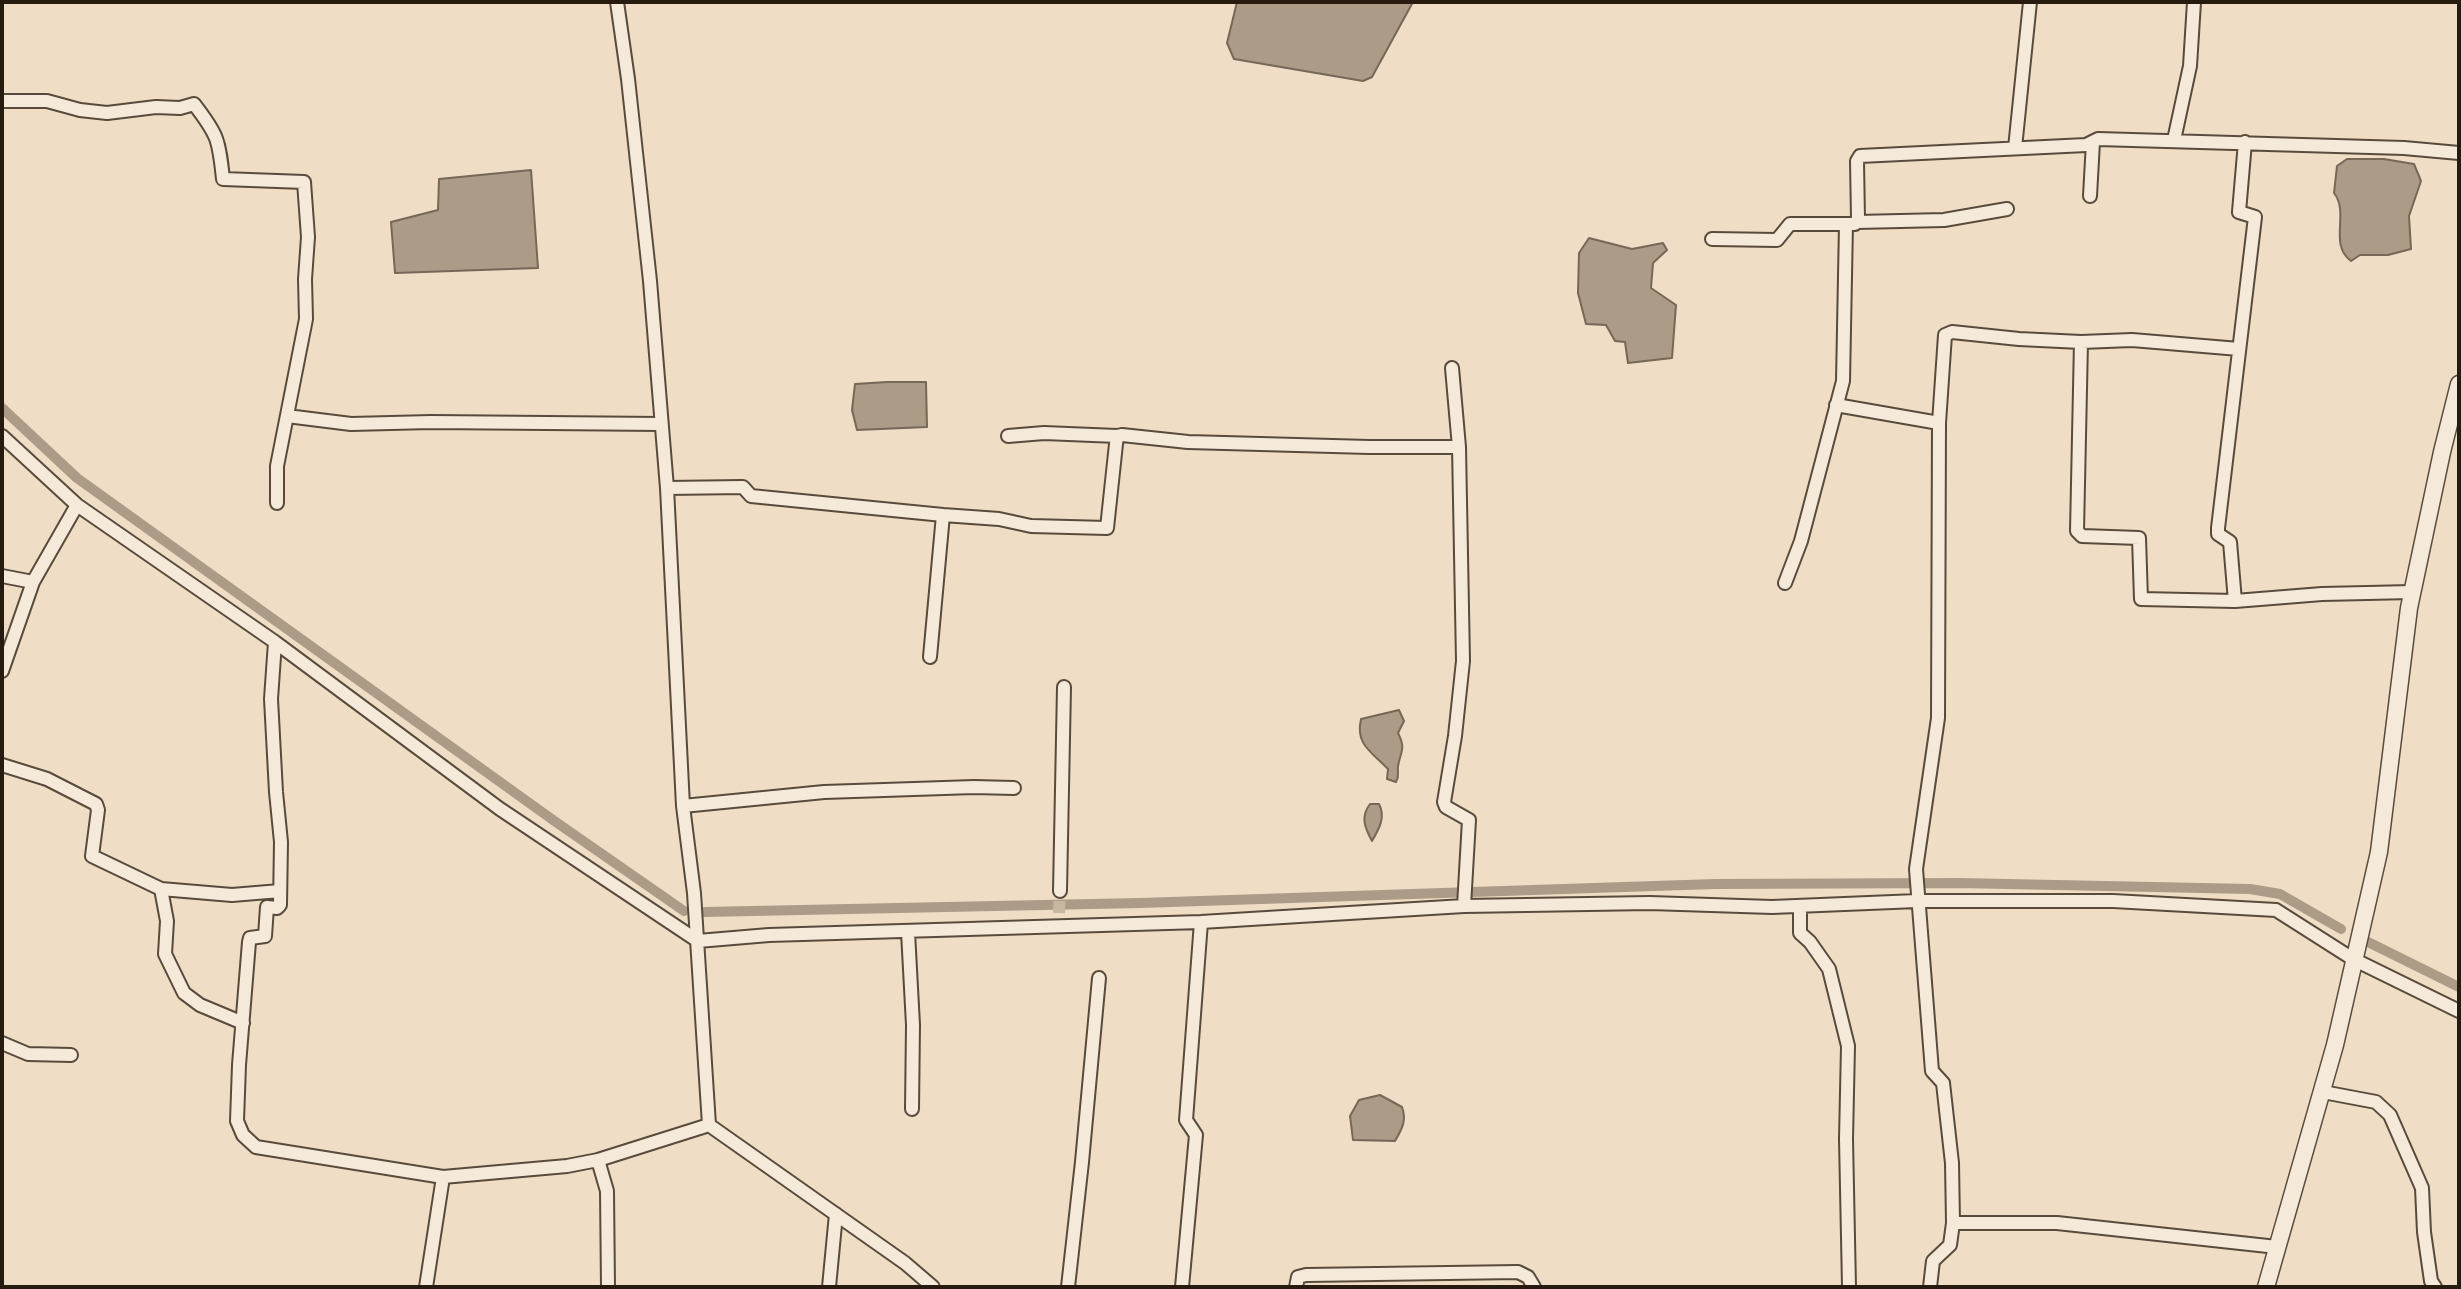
<!DOCTYPE html>
<html>
<head>
<meta charset="utf-8">
<style>
	body { margin:0 }
	#map { position:relative; width:2461px; height:1289px; overflow:hidden; background:#efddc5; font-family:"Libre Bodoni",serif }
	canvas { display:block }
	.frame { position:absolute; inset:0; border:4px solid #271a0f; pointer-events:none }
</style>
</head>
<body>
<div id="map">
<canvas width="2461" height="1289"></canvas>
<div class="frame"></div>
</div>
<script>
const g = document.querySelector('canvas').getContext('2d');
g.lineJoin = 'round';
function fillPath(path, color) {
  g.fillStyle = color;
  g.fill(path, 'evenodd');
}
function trace(path, color, width, dash) {
  g.strokeStyle = color;
  g.lineWidth = width;
  g.lineCap = dash ? 'butt' : 'round';
  g.setLineDash(dash || []);
  g.stroke(path);
}
const water = new Path2D(`
	M1237 2H1413L1372 77 1363 81 1234 59 1227 43Z
	M2347 159H2384L2414 164 2421 181 2409 216 2411 249 2388 255H2360L2351 261C2328 244 2350 213 2334 193L2337 166Z
	M531 170 538 268 395 273 391 222 438 210 439 179Z
	M1589 238 1632 249 1663 243 1667 250 1653 263 1651 288 1676 305 1672 358 1628 363 1625 342 1615 341 1606 325 1586 324 1578 293 1579 253Z
	M887 382H926L927 427 857 430 852 410 855 384Z
	M1399 710 1404 721 1398 733C1406 749 1401 750 1398 766 1397 773 1400 775 1396 782L1387 779 1388 769C1372 752 1355 745 1361 719Z
	M1370 804H1379C1386 817 1379 829 1372 841 1365 828 1360 817 1370 804Z
	M1380 1095 1402 1107C1407 1120 1402 1129 1395 1141L1353 1140 1350 1116 1359 1100Z`);
fillPath(water, '#ab9b87');
trace(water, '#766757', 2);
trace(new Path2D(`
	M2 408 77 478 553 820 684 911
	M704 912 1140 903 1715 884 1959 883 2250 889 2280 894 2341 929
	M2366 941 2459 987`), '#ab9b87', 10);
trace(new Path2D(`
	M1059 913 1060 891`), '#c7b6a1', 12, [12, 6]);
const minor = new Path2D(`
	M2 101H47L80 110 107 113 156 107 180 108 194 104C218 135 219 140 223 179L304 182 308 237 305 279 306 319 277 466V503
	M2174 140 2190 66 2194 2
	M2015 148 2030 2
	M2090 196 2093 142
	M1857 222 1944 220 2007 209
	M1712 239 1777 240 1790 224H1855L1858 219 1857 161 1860 156 2086 145 2098 139 2404 148 2459 153
	M2081 342 2077 531 2082 536 2139 538 2141 599 2235 601 2322 594 2412 592
	M1452 368 1459 447 1463 661 1455 736 1444 802 1446 807 1469 820 1464 906
	M1836 405 1939 423
	M287 416 351 424 431 422 661 424
	M2 436 77 505 275 642 500 809 698 941 769 935 1201 922 1464 906 1650 903 1772 907 1917 901H2113L2276 910 2353 959 2459 1011
	M1008 436 1044 433 1117 436
	M667 488 743 487 751 496 943 515 930 657
	M943 515 999 519 1031 526 1107 528 1116 444 1117 436 1122 435 1188 442 1369 447H1459
	M2 576 33 582
	M1785 583 1801 541 1843 381 1846 224
	M2235 601 2230 542 2218 534V528L2255 217 2239 212 2245 142
	M275 642 271 699 276 792 281 842 280 905 277 908 267 907 265 936 250 938 249 942 239 1065 237 1121 243 1135 256 1147 443 1177
	M2 671 33 582 77 505
	M2 765 47 779 96 804 98 810 92 856 161 889 232 895 280 891
	M683 806 824 792 974 787 1014 788
	M161 889 167 921 165 954 184 993 200 1005 243 1023
	M1060 891 1064 687
	M1800 906V933L1810 942 1829 969 1848 1046 1846 1139 1849 1287
	M908 932 913 1025 912 1109
	M2 1043 28 1054 71 1055
	M2323 1092 2376 1102 2390 1115 2422 1188 2424 1232 2431 1281 2435 1287
	M709 1125 905 1263 933 1287
	M598 1160 607 1191 608 1287
	M1953 1223H2057L2277 1247
	M426 1287 443 1177 567 1166 598 1160 709 1125 694 893 683 806 667 488 650 281 628 79 617 2
	M829 1287 836 1214
	M1068 1287 1082 1162 1099 978
	M1182 1287 1196 1135 1186 1120 1201 922
	M1296 1287 1298 1277 1306 1275 1518 1272 1528 1277 1534 1287
	M1930 1287 1933 1261 1950 1245 1953 1223 1952 1163 1943 1083 1932 1071 1916 869 1938 718 1939 423 1945 335 1952 332 2019 339 2081 342 2132 340 2239 349`);
const tertiary = new Path2D(`
	M2266 1287 2335 1045 2379 852 2409 608 2442 452 2459 384`);
trace(minor, '#594b3c', 16);
trace(tertiary, '#594b3c', 19);
trace(minor, '#f5e9d9', 12);
trace(tertiary, '#f5e9d9', 16);
</script>
</body>
</html>
